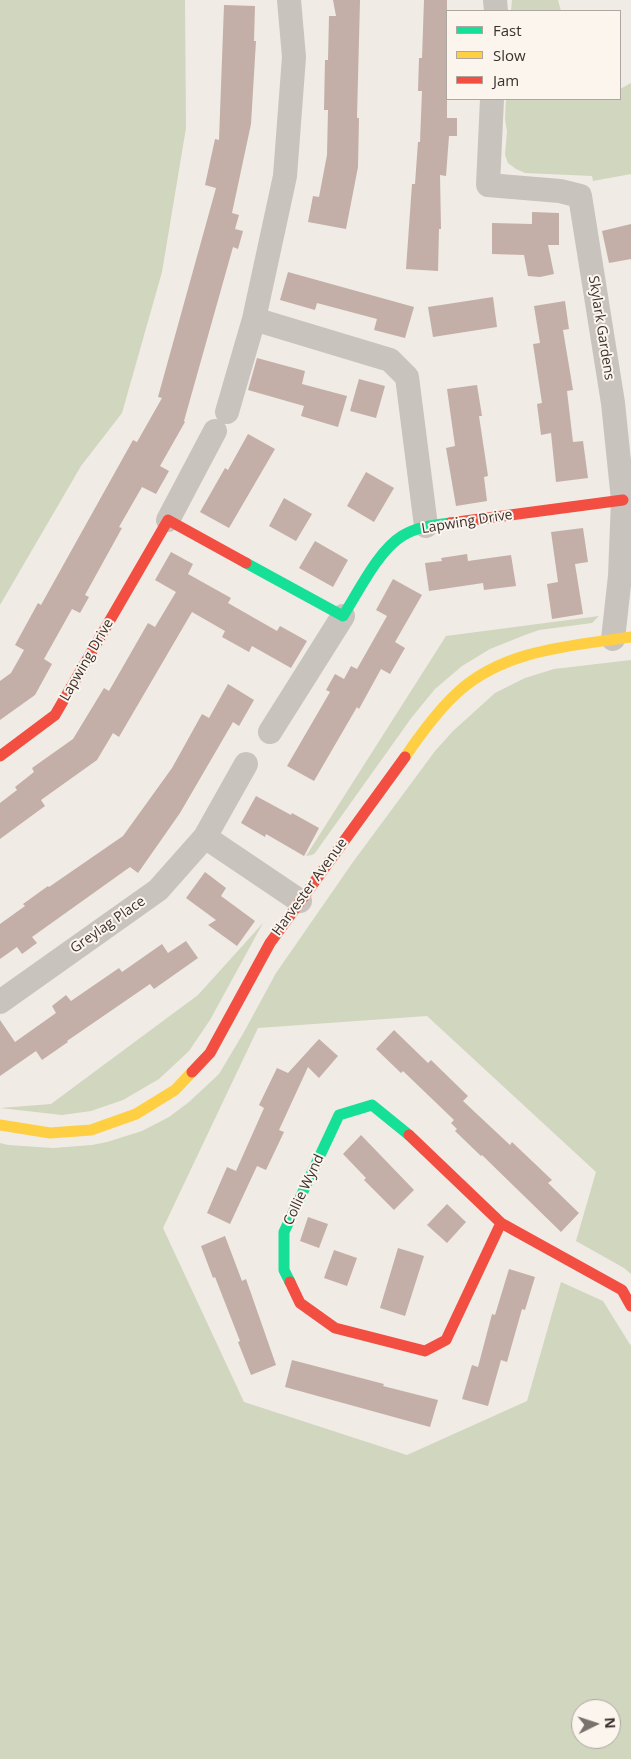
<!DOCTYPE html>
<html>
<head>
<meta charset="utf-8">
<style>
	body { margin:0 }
	#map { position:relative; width:631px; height:1759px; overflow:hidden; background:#f0ebe5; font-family:"Open Sans",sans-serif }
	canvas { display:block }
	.legend { position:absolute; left:446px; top:10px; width:175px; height:90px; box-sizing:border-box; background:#fbf5ee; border:1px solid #aea6a0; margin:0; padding:6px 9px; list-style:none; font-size:15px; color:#3b302b }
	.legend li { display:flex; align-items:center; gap:10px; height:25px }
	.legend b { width:25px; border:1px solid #aea6a0 }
	.north { position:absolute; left:571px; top:1699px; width:50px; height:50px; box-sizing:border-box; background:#fbf5ee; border:1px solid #aea6a0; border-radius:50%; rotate:86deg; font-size:14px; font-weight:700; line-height:20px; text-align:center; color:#3b302b }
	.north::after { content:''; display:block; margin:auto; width:18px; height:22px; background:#7a716c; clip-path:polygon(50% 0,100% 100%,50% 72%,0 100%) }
</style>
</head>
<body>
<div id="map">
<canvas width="631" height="1759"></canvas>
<ul class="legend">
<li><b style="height:6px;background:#16e098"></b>Fast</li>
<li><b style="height:6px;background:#ffcf43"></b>Slow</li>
<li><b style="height:6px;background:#f24e42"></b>Jam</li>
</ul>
<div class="north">N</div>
</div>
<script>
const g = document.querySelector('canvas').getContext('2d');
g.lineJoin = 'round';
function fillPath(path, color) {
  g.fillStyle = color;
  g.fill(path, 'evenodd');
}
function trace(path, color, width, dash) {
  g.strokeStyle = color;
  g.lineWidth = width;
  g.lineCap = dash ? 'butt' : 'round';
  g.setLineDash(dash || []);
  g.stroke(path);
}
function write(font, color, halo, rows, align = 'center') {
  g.font = font + ' "Open Sans",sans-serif';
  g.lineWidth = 4;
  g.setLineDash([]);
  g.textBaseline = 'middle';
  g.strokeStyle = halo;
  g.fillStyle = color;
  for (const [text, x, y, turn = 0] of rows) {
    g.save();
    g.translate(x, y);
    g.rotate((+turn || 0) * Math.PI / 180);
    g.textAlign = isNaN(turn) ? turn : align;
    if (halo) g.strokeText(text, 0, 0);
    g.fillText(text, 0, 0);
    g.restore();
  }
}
fillPath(new Path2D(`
	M0 0H185L186 128 162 272 122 413 81 466 0 605Z
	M512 0H558L561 11H511Z
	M631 83V174L593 181 592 176 525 173 516 169 508 163 505 155 507 131 505 119 506 99H620V89Z
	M599 616 592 623 539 630 525 635 490 649 462 666 435 689 412 717 315 853 312 855 306 856 446 636Z
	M631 660V1274L624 1268 576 1241 596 1172 427 1016 258 1028 163 1228 244 1402 407 1455 527 1401 561 1282 603 1301 631 1346V1759H0V1143L8 1145 53 1148 92 1145 107 1142 142 1131 169 1117 189 1102 219 1074 244 1032 276 973 353 862 435 751 453 731 495 693 525 678 554 669ZM581 1709H611V1739H581Z
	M263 923 210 1020 189 1051 159 1079 123 1100 91 1111 62 1115 0 1108 51 1104 198 995Z`), '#d1d6bf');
fillPath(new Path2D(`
	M333 0H360L357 118H359L358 167 346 229 308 222 313 196 319 197 327 155 328 110H324L325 60H328L329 16H336Z
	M424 0H447V118H457V136H449L446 176 440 175 441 229H439L438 271 406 269 412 184H415L418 142H420L422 91H418L419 58H422Z
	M224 5 255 6 254 41H256L251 124 232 213 239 215 235 229 243 231 238 249 233 247 184 421 185 422 160 466 169 471 156 494 142 487 119 527 122 528 85 595 89 597 80 613 72 609 44 659 52 664 35 695 0 720V681L11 673 24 650 15 645 38 603 41 605 133 440 137 442 162 398 158 397 216 188 205 185 215 139 219 140Z
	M532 212 559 213V245H548L554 274 540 277 528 276 524 255 492 254V223L532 224Z
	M631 224V259L609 263 602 231Z
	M288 272 414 307 405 338 374 330 377 319 317 303 315 310 280 300Z
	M493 297 497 327 433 337 428 307Z
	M565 301 569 329 563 330 573 390 567 391 573 442 583 441 588 478 556 482 551 433 541 435 537 404 542 403 533 344 540 343 534 306Z
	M257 358 305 371 302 384 347 396 338 427 301 416 304 406 248 390Z
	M359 379 385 386 376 418 350 411Z
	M477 385 482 416H479L488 476 484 477 487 501 456 506 446 448 455 446 447 389Z
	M248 434 275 449 229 528 200 512 225 468 228 470Z
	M366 472 394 488 374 522 347 506Z
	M284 498 312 514 296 541 269 526Z
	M583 528 588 562 575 564 583 614 552 619 547 584 558 582 551 532Z
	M315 541 348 560 333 587 299 568Z
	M171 552 193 564 188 574 231 598 228 603 277 631 280 626 307 641 291 668 252 646 249 652 222 637 225 631 192 612 119 737 113 733 97 760 41 800 45 806 0 839V803L17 790 15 787 34 772 32 768 73 739 104 688 109 691 148 623 155 627 176 592 155 580Z
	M467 554 468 561 511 555 516 586 484 590 483 583 429 591 425 563 442 561 441 558Z
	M393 579 422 595 395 642 405 648 390 674 381 669 359 709 357 707 314 781 287 766 330 692 326 690 335 674 344 679 351 666 357 669 387 616 376 610Z
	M228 684 254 700 239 726 233 722 180 813 138 873 130 867 32 937 37 943 22 954 17 947 0 959V924L25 906 23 904 48 886 49 887 123 836 172 768 202 714 209 718Z
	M256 796 291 815 292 813 319 828 304 856 266 834 265 837 241 823Z
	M205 872 226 888 221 896 255 921 237 946 208 925 216 920 186 898Z
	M186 941 198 958 154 989 150 984 67 1041 68 1042 42 1060 36 1051 0 1076V1020L15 1042 56 1013 52 1006 66 995 71 1001 119 968 122 972 162 944 168 953Z
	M394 1030 428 1063 431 1060 468 1096 463 1101 510 1145 512 1142 552 1180 548 1183 579 1213 561 1232 482 1155 481 1156 455 1131 457 1129 451 1123 454 1120 403 1071 401 1073 376 1049Z
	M319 1039 338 1056 319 1078 308 1067 279 1130 284 1132 266 1170 257 1166 230 1224 207 1213 227 1167 236 1171 264 1108 259 1105 277 1068 288 1073Z
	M361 1135 414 1190 394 1210 364 1180 366 1178 343 1154Z
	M447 1204 466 1222 447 1243 427 1225Z
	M308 1217 328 1224 319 1248 300 1241Z
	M225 1236 242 1281 246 1279 276 1365 251 1375 238 1342 240 1341 215 1277 213 1278 201 1246Z
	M398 1248 424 1256 405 1316 380 1308Z
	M334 1250 357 1258 347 1286 324 1278Z
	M509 1269 535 1277 525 1310 522 1309 507 1362 501 1360 488 1406 462 1399 472 1365 478 1367 492 1314 495 1315Z
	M292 1360 384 1384 383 1386 438 1400 430 1427 285 1387Z`), '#c3afa7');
trace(new Path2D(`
	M495 0 496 11
	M492 99 488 185 560 191 580 196 613 403 623 500 620 576 613 639
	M254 319 390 360 407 377 426 526
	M227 412 254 319 285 176 294 57 289 0
	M168 520 215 431
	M270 732 343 616
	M205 837 300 901
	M0 1002 158 890 205 837 246 764`), '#c9c3be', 24);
trace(new Path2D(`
	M246 563 343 616C359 591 378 551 402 536 416 527 434 525 450 523
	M290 1282 284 1270V1232L339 1115 372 1105 409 1135`), '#16e098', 11);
trace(new Path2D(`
	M405 757C420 735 438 710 458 692 505 649 572 646 631 637
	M0 1125 50 1133 91 1130 136 1114 175 1090 192 1072`), '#ffcf43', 11);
trace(new Path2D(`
	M450 523 623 500
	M0 756 55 715 168 520 246 563
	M192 1072 210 1053 270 943 405 757
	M409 1135 501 1223 622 1290 631 1306
	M290 1282 300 1303 335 1328 425 1351 446 1340 501 1223`), '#f24e42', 11);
write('14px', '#3b302b', '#fbf5ee', [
	["Skylark Gardens",601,328,81],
	["Lapwing Drive",467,522,-9],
	["Lapwing Drive",87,660,-60],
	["Harvester Avenue",310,887,-54],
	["Greylag Place",108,925,-35],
	["Collie Wynd",304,1190,-65]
]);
</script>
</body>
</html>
